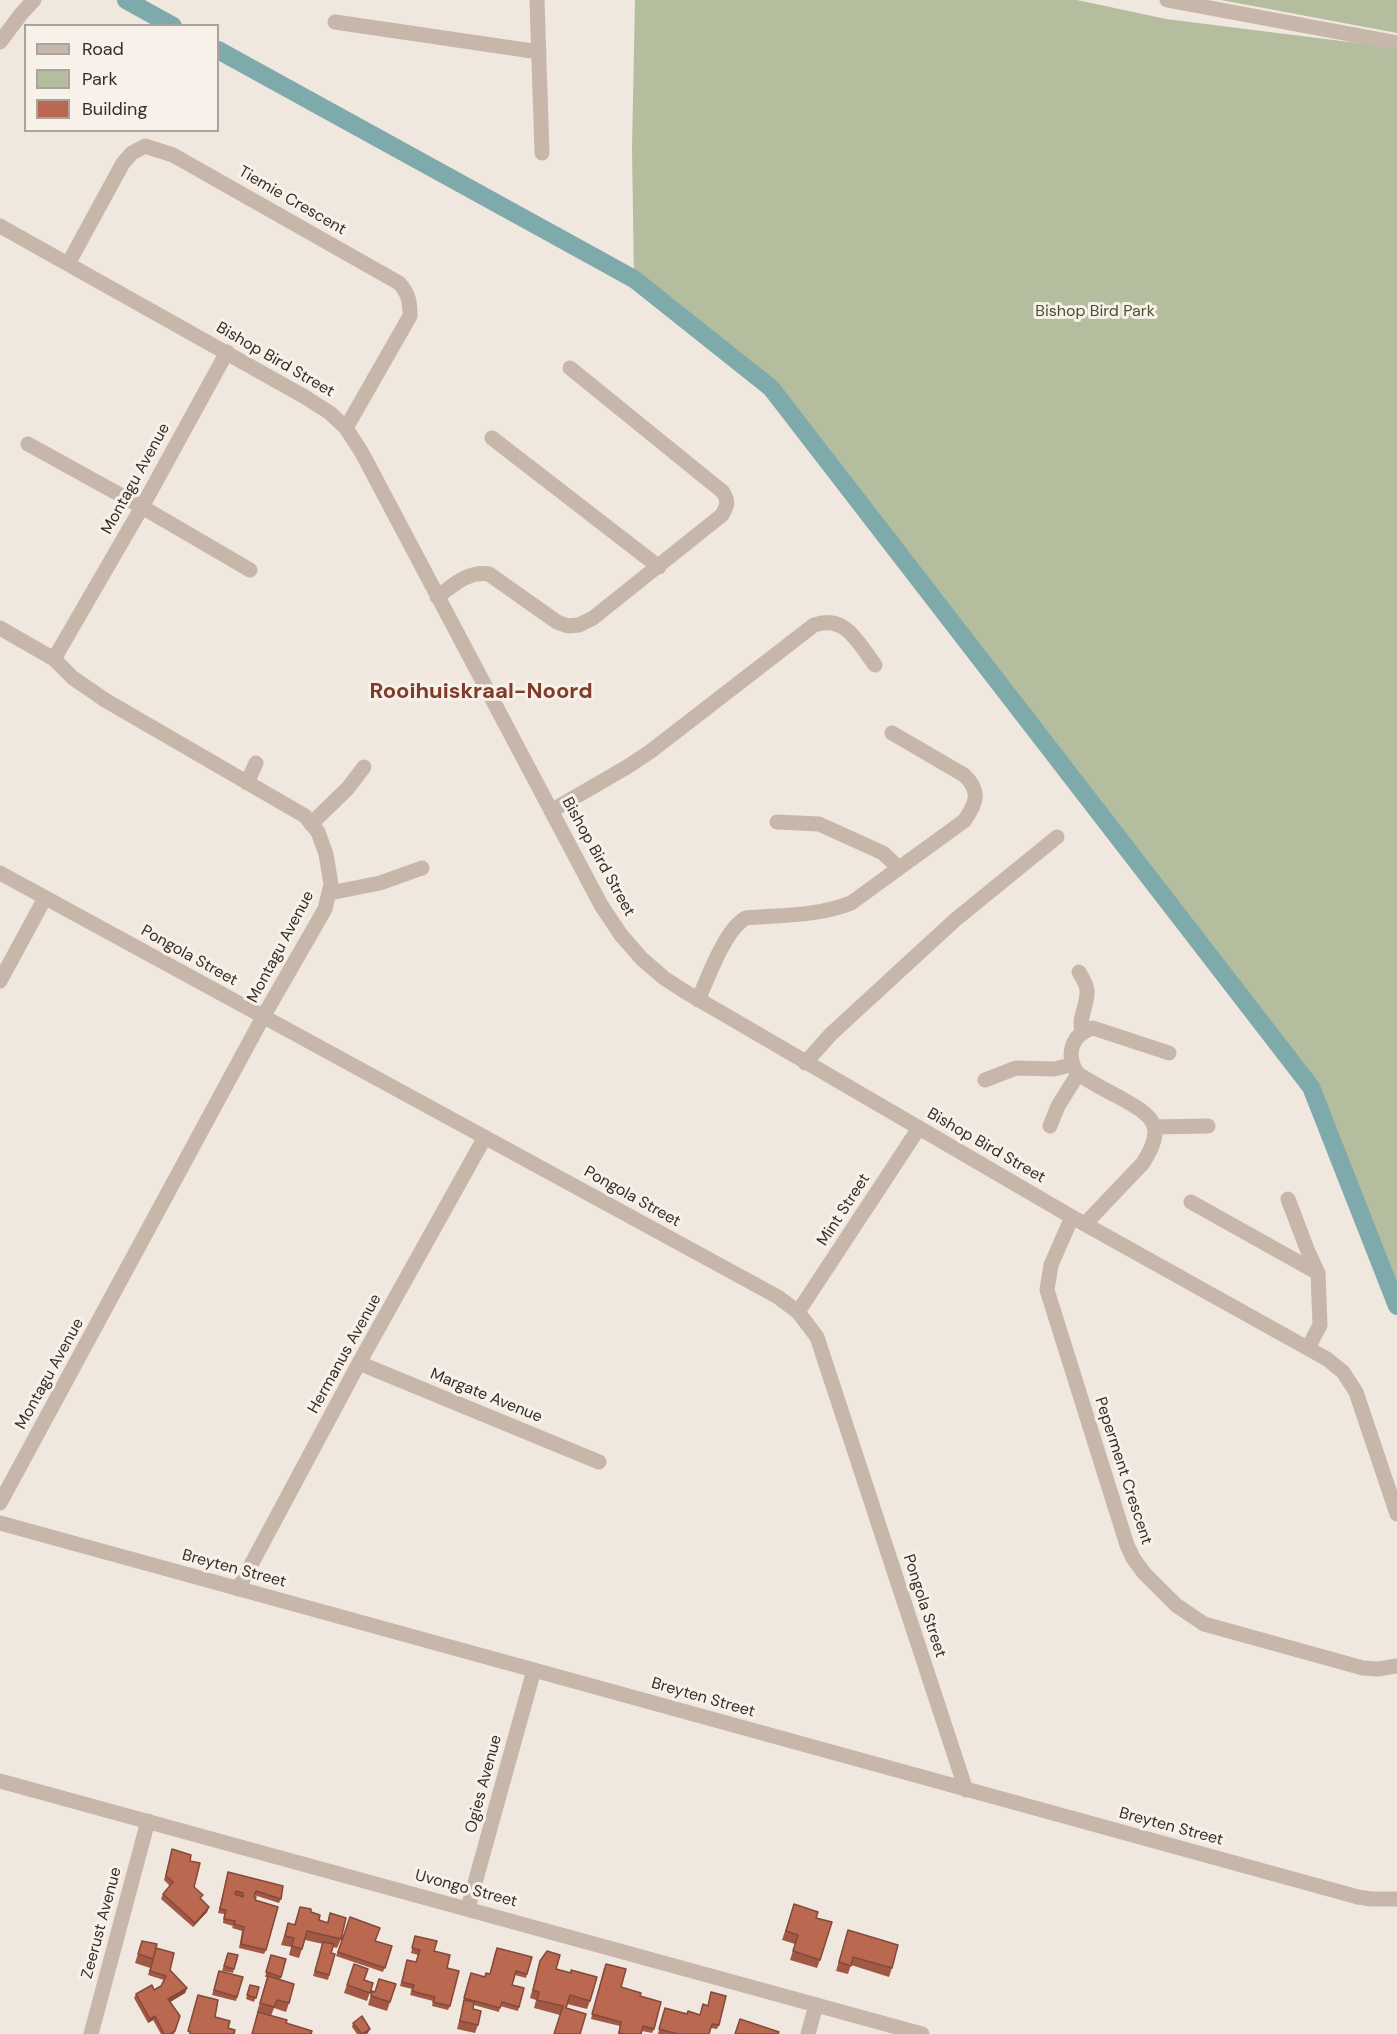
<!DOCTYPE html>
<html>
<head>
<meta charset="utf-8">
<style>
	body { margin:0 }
	#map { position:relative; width:1397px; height:2034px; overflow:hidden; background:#f0e7de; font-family:"DM Sans",sans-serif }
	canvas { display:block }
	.legend { position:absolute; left:24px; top:24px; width:195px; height:108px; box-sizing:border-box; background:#f8f1ea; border:2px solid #aaa39d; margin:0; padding:8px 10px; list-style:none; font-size:18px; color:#362d29 }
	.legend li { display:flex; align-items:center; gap:12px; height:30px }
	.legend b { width:30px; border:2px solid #aaa39d }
</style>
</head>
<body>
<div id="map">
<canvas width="1397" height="2034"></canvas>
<ul class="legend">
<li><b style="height:8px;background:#c7b7ab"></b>Road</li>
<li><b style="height:16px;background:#b4be9f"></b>Park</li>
<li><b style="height:16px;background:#bb6851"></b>Building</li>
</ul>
</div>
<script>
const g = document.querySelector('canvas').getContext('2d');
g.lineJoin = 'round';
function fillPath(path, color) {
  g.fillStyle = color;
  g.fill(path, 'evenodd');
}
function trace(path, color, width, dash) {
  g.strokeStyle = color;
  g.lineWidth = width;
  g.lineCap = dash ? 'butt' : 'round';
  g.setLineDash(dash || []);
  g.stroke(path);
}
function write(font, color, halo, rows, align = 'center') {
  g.font = font + ' "DM Sans",sans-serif';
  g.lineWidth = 6;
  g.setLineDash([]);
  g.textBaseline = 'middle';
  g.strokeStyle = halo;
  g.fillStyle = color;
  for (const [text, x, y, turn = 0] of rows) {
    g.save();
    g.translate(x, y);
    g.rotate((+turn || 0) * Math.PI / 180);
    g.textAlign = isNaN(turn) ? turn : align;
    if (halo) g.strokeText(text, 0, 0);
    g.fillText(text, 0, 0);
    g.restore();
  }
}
fillPath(new Path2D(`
	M635 0H1077L1166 19 1397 48V1306L1311 1087 771 388 634 279 632 149Z
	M1221 0H1397V33Z`), '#b4be9f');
trace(new Path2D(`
	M126 0 173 26
	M218 50 634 279 771 388 1311 1087 1397 1306`), '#7faaab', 18);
trace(new Path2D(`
	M537 0 542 153
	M1167 0 1397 43
	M335 22 539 52
	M0 42 21 14 34 0
	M0 226 305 397 330 413 346 428 362 453 601 905 621 935 642 959 664 978 684 991 1072 1217 1327 1359 1343 1372 1356 1392 1397 1514
	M68 264 123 163 132 153 145 146 173 155 399 283C409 294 410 302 410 316L346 428
	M492 438 659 567
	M28 444 142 507 250 570
	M437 597C454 585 467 571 489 574L557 622 568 626 579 625 593 618 722 515C727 506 729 502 723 492L570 368
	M0 628 54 659 73 678 105 700 305 816 318 832 326 854 331 884 325 909 263 1017 0 1503
	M54 659 142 507 227 352
	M247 783 256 763
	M551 811 627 767 651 751 814 625C846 614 858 643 875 665
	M777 822 819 824 883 853 899 868
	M311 824 348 788 364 767
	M0 873 778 1297 798 1312 817 1337 966 1790
	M330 893 380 883 422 868
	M1079 972C1082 978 1087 984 1087 991 1088 1005 1078 1017 1082 1031
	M0 981 45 898
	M698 1000C708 978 725 929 746 918 780 915 819 916 851 903L964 821C977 803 981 791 964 775L892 733
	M805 1063 831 1034 955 920 1057 837
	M985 1080 1016 1068 1054 1069 1071 1065
	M1050 1126 1058 1106 1078 1074
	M1154 1127 1208 1126
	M1288 1199 1307 1249 1318 1273 1320 1325 1308 1348
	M1191 1202 1318 1273
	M1072 1217 1051 1265 1047 1290 1127 1545 1133 1558 1144 1573 1176 1605 1204 1624 1363 1668 1378 1669 1397 1666
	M1085 1224 1143 1163C1167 1125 1153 1116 1119 1097 1105 1090 1091 1082 1078 1074 1065 1056 1071 1034 1093 1028L1169 1053
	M798 1312 919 1128
	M359 1363 599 1462
	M0 1523 1358 1897 1371 1899H1397
	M238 1589 359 1363 485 1137
	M0 1781 922 2034
	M468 1908 534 1670
	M91 2034 148 1821
	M808 2034 816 2005`), '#c7b7ab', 15);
fillPath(new Path2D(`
	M172 1849 190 1861 194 1887 201 1900 209 1907 207 1912 193 1927 161 1899 163 1894 170 1886 164 1880Z
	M228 1872 281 1899 279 1903 254 1895 266 1950 264 1954 239 1948 242 1931 232 1928 233 1926 223 1923 224 1914 218 1913Z
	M300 1907 311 1912 319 1920 327 1923 330 1913 341 1939 337 1948 333 1947 331 1953 335 1954 328 1980 313 1976 323 1944 305 1940 299 1958 289 1955 291 1947 281 1945 288 1923 294 1925Z
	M791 1913 816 1918 820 1960 817 1968 790 1960 795 1944 782 1940Z
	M350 1917 375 1941 392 1946 383 1972 336 1956Z
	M848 1930 892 1968 889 1977 851 1965 848 1974 836 1971Z
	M415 1936 434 1951 447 1968 450 2006 448 2010 432 2006 433 2001 410 1995 412 1989 400 1986 406 1964 416 1962 418 1955 411 1953Z
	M142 1941 156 1948 170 1970 187 1988 185 1993 170 2002 175 2031 174 2034H161L153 2020 148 2023 134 1998 136 1994 154 1990 161 1986 164 1980 148 1975 150 1968 135 1963Z
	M495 1952 527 1974 526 1978 515 1975 512 1985 519 2007 518 2011 500 2006 499 2012 474 2005 473 2009 478 2025 475 2033 457 2029 464 2002H463L469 1978 484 1977 486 1973 490 1974Z
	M228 1953 234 1969 233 1973 222 1971Z
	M271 1955 286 1959 280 1980 289 2003 286 2012 274 2008 271 2016 286 2023 311 2034 257 2012 267 1977H265Z
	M540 1961 556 1969 590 2001 587 2009 567 2004 566 2008 580 2034H554L560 2015 534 2008 536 2000 530 1998Z
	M354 1964 364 1980 373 1983 367 2001 344 1993Z
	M604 1968 621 1987 640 1996 654 2029 652 2033 642 2031 641 2034H618L620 2026 591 2019Z
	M219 1971 237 1997 236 2001 212 1995Z
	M379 1979 396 1984 387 2011 368 2005 372 1991 375 1992Z
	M250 1985 259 1987 254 2002 246 1999Z
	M663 2013 719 2025 717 2029 711 2028 709 2034H658Z
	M353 2023 368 2033 367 2034H357L352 2027Z`), '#a15946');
fillPath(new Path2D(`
	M209 1907 207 1912 193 1927 195 1923Z
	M187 1988 185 1993 167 2004 168 1999Z
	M155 2016 153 2020 148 2023 150 2019Z
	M370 2029 368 2033 361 2034Z`), '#834939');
const building = new Path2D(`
	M172 1849 191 1855 190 1861 200 1863 194 1887 203 1895 200 1898 209 1907 195 1923 163 1894 173 1882 166 1876Z
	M228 1872 283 1886 281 1899 256 1891 254 1897H256L255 1900 278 1907 266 1950 241 1944 244 1927 234 1924 235 1921 224 1919 226 1910 220 1909ZM236 1891 243 1893V1897L235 1894Z
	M794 1904 818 1912 816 1918 832 1922 820 1960 793 1951 798 1935 786 1931Z
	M300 1907 311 1909V1912L320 1915 319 1920 328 1923 330 1913 346 1918 341 1939 307 1931 302 1949 292 1946 294 1938 285 1936 288 1923 295 1925Z
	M350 1917 380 1928 375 1941 392 1946 385 1968 338 1952Z
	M848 1930 898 1945 892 1968 853 1957 851 1966 839 1962Z
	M415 1936 437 1941 434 1951 450 1955 447 1968 459 1971 450 2006 433 2002 435 1997 412 1991 414 1985 402 1982 407 1960 416 1962 420 1950 412 1948Z
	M142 1941 157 1944 153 1959 138 1954Z
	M323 1942 334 1944 331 1953 335 1954 329 1975 315 1971Z
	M156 1948 174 1953 170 1970 187 1988 168 1999 180 2016 175 2031 170 2034H164L155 2016 150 2019 136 1994 152 1985 154 1990 161 1986 166 1976 150 1971Z
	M497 1948 532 1957 527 1974 516 1971 512 1985 524 1988 519 2007 502 2002 500 2008 464 1998 471 1973 485 1977 486 1973 490 1974Z
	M547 1951 560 1955 556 1969 571 1973V1970L597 1977 590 2001 570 1995 566 2008 586 2014 580 2034H554L563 2006 537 2000 539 1992 533 1990 540 1961Z
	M228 1953 238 1955 234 1969 224 1966Z
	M271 1955 286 1959 281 1977 266 1972Z
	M354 1964 368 1969 364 1980 373 1983 370 1993 347 1985Z
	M606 1964 626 1969 621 1987 641 1993 640 1996 661 2002 654 2029 643 2026 641 2034H624L619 2033 621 2022 592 2014Z
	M219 1971 243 1977 237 1997 214 1990Z
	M268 1976 294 1984 289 2003 277 2000 274 2007 260 2003Z
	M379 1979 396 1984 390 2002 371 1996 372 1991 375 1992Z
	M250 1985 259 1987 256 1998 247 1995Z
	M711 1992 726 1996 719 2025 712 2024 709 2034H678L659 2029 665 2008 687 2014 688 2011 700 2015 703 2004 708 2006Z
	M198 1995 218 2000 215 2017 230 2021 228 2028 235 2030 234 2034H190V2032L188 2031Z
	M464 2000 474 2002 473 2009 481 2011 478 2025 460 2021Z
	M258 2012 287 2020 286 2023 312 2031 311 2034H252Z
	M362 2016 370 2029 362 2034 353 2023Z
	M740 2019 779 2032 778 2034H735Z`);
fillPath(building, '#bb6851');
trace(building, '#834939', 1.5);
write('16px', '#362d29', '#f8f1ea', [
	["Tiemie Crescent",292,201,30],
	["Bishop Bird Street",275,360,30],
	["Montagu Avenue",136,479,-61],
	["Bishop Bird Street",598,857,61],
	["Montagu Avenue",281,947,-62],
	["Pongola Street",189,956,29],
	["Bishop Bird Street",986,1146,30],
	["Pongola Street",632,1197,29],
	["Mint Street",844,1210,-57],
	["Hermanus Avenue",345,1354,-61],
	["Montagu Avenue",50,1374,-61],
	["Margate Avenue",486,1396,22],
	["Peperment Crescent",1123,1471,72],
	["Breyten Street",234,1569,15],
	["Pongola Street",924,1606,72],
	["Breyten Street",703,1698,16],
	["Ogies Avenue",484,1784,-75],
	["Breyten Street",1171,1827,15],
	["Uvongo Street",466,1889,15],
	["Zeerust Avenue",102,1923,-75]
]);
write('16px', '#46522f', '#f8f1ea', [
	["Bishop Bird Park",1095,312]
]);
write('bold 22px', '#7e3c29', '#f8f1ea', [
	["Rooihuiskraal-Noord",481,692]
]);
</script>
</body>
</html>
